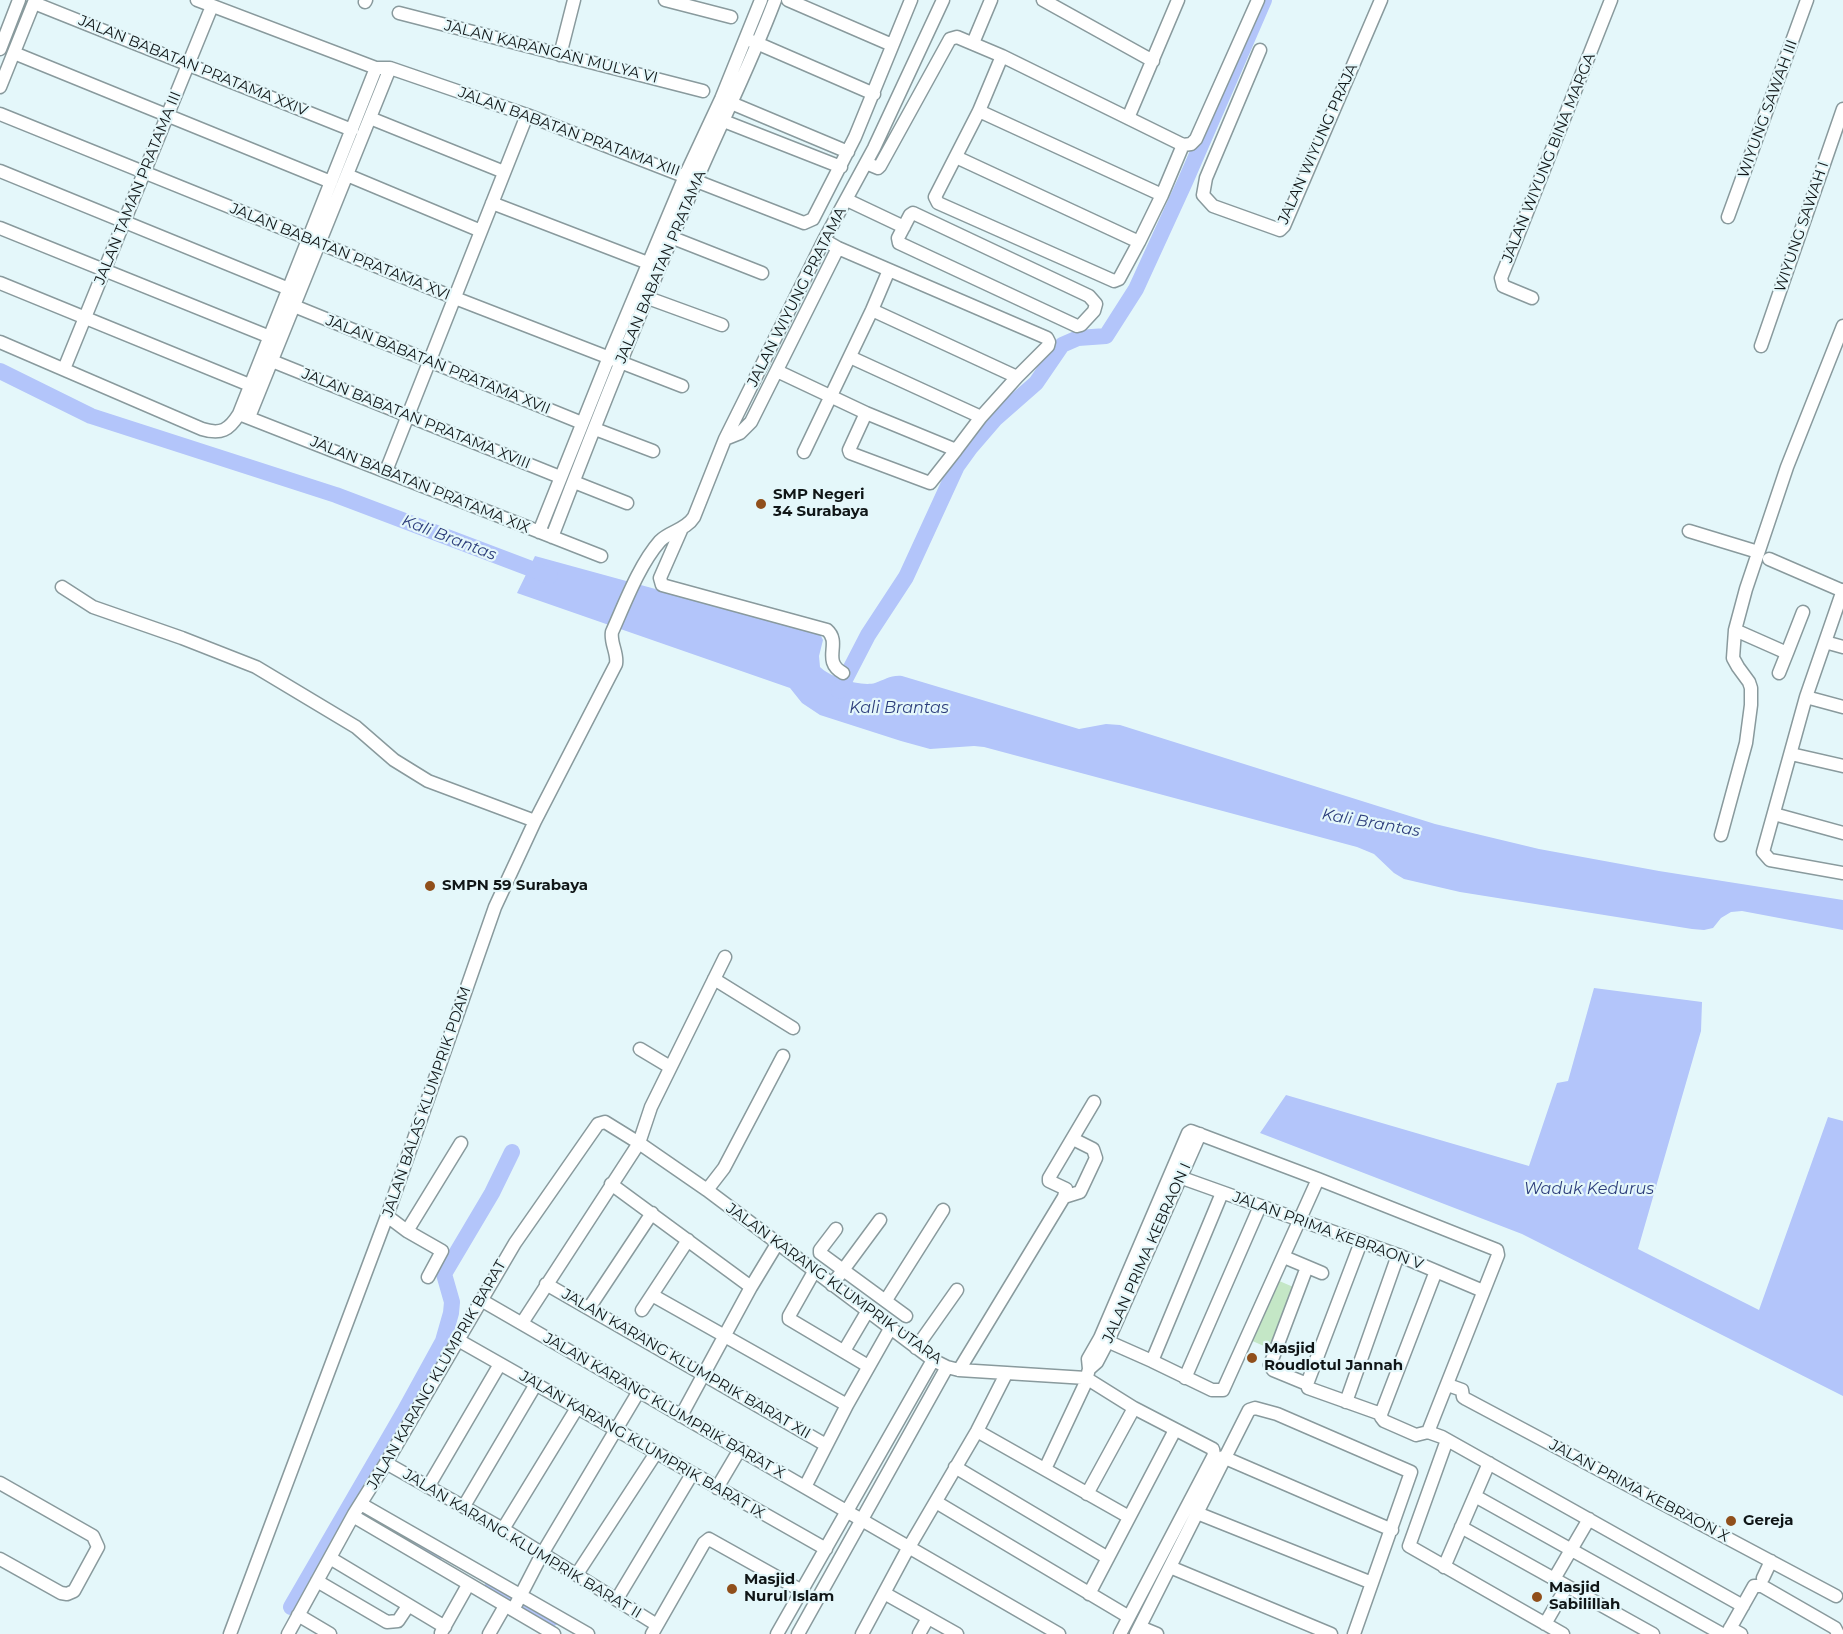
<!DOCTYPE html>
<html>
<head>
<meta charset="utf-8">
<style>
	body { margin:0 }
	canvas { display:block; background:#e4f7fa }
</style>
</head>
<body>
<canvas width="1843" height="1634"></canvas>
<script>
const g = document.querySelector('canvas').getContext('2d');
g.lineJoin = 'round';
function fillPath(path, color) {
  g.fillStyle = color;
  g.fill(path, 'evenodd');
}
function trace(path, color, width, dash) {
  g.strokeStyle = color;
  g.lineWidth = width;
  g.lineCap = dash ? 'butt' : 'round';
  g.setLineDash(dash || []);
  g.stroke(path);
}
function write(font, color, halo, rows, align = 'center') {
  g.font = font + ' Montserrat,sans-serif';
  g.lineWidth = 4.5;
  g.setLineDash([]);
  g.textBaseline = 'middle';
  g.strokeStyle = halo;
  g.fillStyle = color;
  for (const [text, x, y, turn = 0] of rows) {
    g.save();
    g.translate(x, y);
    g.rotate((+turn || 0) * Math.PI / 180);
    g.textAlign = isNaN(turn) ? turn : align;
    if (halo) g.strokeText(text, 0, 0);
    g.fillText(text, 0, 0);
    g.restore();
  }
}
fillPath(new Path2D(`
	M1277 1280 1298 1289 1271 1349 1250 1340Z`), '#c4e7c6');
fillPath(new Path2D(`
	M535 556 816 633 821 636 823 640 819 656 820 667C830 677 861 687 875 683 885 680 890 675 902 676L1079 729 1106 724 1120 725 1435 824 1539 849 1659 871 1843 900V930L1742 911 1731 912 1721 918 1713 928 1704 930 1692 929 1460 892 1404 879 1394 873 1374 854 1357 847 984 747 974 746 930 749 901 741 820 715 802 703 790 688 517 593Z
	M1594 988 1702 1002 1701 1031 1638 1249 1759 1310 1828 1117 1843 1121V1396L1522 1234 1260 1133 1286 1095 1529 1166 1557 1083 1568 1081Z`), '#b3c5fa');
trace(new Path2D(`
	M0 371 91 416 336 495 550 576
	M839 691 868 635 906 577 957 466 970 448 995 419 1036 383 1062 345 1078 338 1106 336 1136 289 1185 182 1264 0
	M350 1506 436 1553
	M493 1585 551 1619
	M291 1607 404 1412 443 1341 451 1313 452 1302 444 1274 492 1193 512 1152`), '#b3c5fa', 16);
const minor = new Path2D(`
	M197 0 376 68H390L527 115 804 223 813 219 855 137 911 0
	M665 0 731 17
	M788 0 892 45
	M1043 0 1153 61
	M365 2 366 0
	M34 3 352 130
	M399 13 703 91
	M752 41 874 94
	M973 43 991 0
	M0 49 19 0
	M1260 50 1206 178 1203 195 1213 206 1280 230 1284 226 1381 0
	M14 53 331 182
	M560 55 574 0
	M0 87 35 0
	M724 100 848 152
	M979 111 1162 195 1183 145
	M0 114 455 298 682 386
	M370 118 504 172
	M716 118 841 167
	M1128 118 1178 0
	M956 157 1139 242 1119 279 1114 281 938 203 935 197 979 111 1002 56
	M866 163 878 168 880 166 950 39 957 37 1002 56 1183 145 1191 144 1196 139 1258 0
	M0 171 289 289
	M347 175 481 231
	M847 200 904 227
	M492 203 648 263
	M913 213 1089 296 1096 304 1094 311 1081 325 1077 326 899 243 898 238 910 215Z
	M1728 217 1807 0
	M0 228 270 337
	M673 238 762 273
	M824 240 838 248 1047 338 1049 342 1048 346 1017 377
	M1139 242 1162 195
	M0 283 257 388
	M648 298 722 325
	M1532 298 1503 286 1501 278 1611 0
	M294 306 582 423
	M0 342 202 429C221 435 229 430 239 414L376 68
	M1761 346 1843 109
	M850 357 981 417
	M272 361 560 477
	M64 369 212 6
	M777 371 866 413 956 450 981 417 1017 377 872 310
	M866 413 849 450 850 453 930 483 956 450
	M239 414 601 556
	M249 417 390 68
	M595 429 653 451
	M725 439 740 433 751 422 838 248
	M804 452 872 310 889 270
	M386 471 527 115
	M574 482 627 503
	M682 528 660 578 662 585 827 630C842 643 821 661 843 673
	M1689 531 1758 552
	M539 532 609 357 685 176 721 99 761 0
	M552 537C598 417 646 297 697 179 723 119 752 61 775 0
	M1769 559 1843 591
	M62 587 93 607 182 638 256 667 356 727 394 760 428 781 535 821
	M1843 590 1806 697 1763 852 1770 860 1843 873
	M1735 630 1787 653 1803 612
	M1825 642 1843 647
	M1779 673 1787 653
	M1806 697 1843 707
	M1791 754 1843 766
	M1774 814 1843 833
	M1721 835 1746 743 1751 705V688L1749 682 1738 667 1733 658 1735 630 1746 589 1787 467 1843 326
	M714 979 793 1028
	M640 1049 670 1067
	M1171 1174 1398 1255 1483 1291
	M611 1184 751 1287
	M707 1190 724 1168 783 1056
	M1064 1197 1080 1192 1096 1158 1093 1149 1073 1139
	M387 1216 407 1231 442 1251 428 1277
	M836 1229 820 1250V1253L906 1316
	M407 1231 461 1143
	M1284 1257 1322 1273
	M1307 1267 1270 1365 1273 1370 1307 1384 1361 1242
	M815 1270 789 1316V1319L868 1366
	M546 1284 826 1445
	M832 1285 880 1220
	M652 1295 847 1405
	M481 1300 1059 1634
	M886 1300 943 1210
	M589 1308 652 1213
	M642 1310 688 1240
	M522 1323 639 1143 651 1107 725 957
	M1100 1338 1152 1361 1212 1390H1223L1318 1179
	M458 1340 826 1549
	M916 1348 957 1290
	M844 1351 867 1312
	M1152 1361 1222 1193
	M1089 1369 1097 1362 1108 1341 1200 1134
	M959 1370 1064 1197 1066 1189 1049 1181V1178L1094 1102
	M1185 1378 1260 1206
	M1307 1384 1308 1388 1381 1414
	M1448 1385 1462 1390 1463 1397 1466 1399 1836 1596
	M1346 1402 1398 1255
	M1381 1414V1417L1384 1421 1416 1435 1428 1432 1442 1437 1743 1606
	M1381 1414 1436 1271
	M681 1416 751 1287 777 1244
	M977 1431 1129 1517
	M1447 1440 1409 1546 1563 1634
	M1223 1457 1392 1530
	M386 1463 503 1529 657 1625
	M955 1467 1108 1558
	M1045 1469 1085 1384 1089 1369 1088 1359 1100 1338 1188 1133 1191 1131 1318 1179 1497 1250 1498 1255 1428 1432
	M0 1483 93 1536 98 1547 74 1591 67 1594 61 1593 0 1559
	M428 1487 500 1364
	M805 1487 847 1405 890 1329
	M717 1488 740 1449
	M1087 1494 1134 1408
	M1475 1496 1722 1634
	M936 1502 1129 1617
	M361 1504 588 1634
	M464 1506 536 1384
	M1197 1513 1372 1583
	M353 1516 554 1634
	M1461 1527 1653 1634
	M503 1529 577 1408
	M330 1558 445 1627
	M1170 1567 1331 1634
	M1444 1567 1489 1463
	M577 1574 656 1453
	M1763 1578 1771 1561
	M1554 1579 1589 1519
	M317 1581 387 1622 398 1621 408 1606
	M884 1593 957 1634
	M1089 1594 1175 1430
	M617 1599 692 1474
	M513 1610 542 1554 639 1391
	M298 1615 330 1634
	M1545 1624 1567 1586
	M1140 1627 1157 1634
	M1730 1628 1741 1634
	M441 1633 468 1585
	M230 1634 387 1216 495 907 535 821 616 664C618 653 610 643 612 632 625 603 639 565 660 541 670 531 686 530 694 517L725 439 824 240 874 148 943 0
	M288 1634 354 1514 386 1463 515 1243 598 1124 605 1122 639 1143 707 1190 933 1360 947 1367 959 1370 1086 1378 1134 1408 1213 1449 1214 1455 1120 1634
	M489 1634 505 1606
	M652 1634 704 1543 709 1539 802 1591
	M777 1634 933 1360
	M798 1634 947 1367
	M862 1634 905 1554 977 1431 1006 1374
	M919 1634 928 1618
	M1136 1634 1249 1410 1255 1408 1277 1414 1411 1472 1354 1634
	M1727 1634 1754 1586H1762L1835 1628 1838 1634`);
trace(minor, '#899a9d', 15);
trace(minor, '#fff', 12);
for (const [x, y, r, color] of [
	[761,504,6,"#904f1b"],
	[430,886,6,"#904f1b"],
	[1252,1358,6,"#904f1b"],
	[1731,1521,6,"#904f1b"],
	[732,1589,6,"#904f1b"],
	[1537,1597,6,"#904f1b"]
]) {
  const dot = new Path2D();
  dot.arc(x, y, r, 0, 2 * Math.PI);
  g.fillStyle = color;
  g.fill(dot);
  trace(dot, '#e4f7fa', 2);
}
write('15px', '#101617', '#e4f7fa', [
	["JALAN KARANGAN MULYA VI",551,52,14],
	["JALAN BABATAN PRATAMA XXIV",193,66,22],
	["WIYUNG SAWAH III",1768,109,-70],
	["JALAN BABATAN PRATAMA XIII",569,132,20],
	["JALAN WIYUNG PRAJA",1318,144,-66],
	["JALAN WIYUNG BINA MARGA",1549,158,-68],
	["JALAN TAMAN PRATAMA III",138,188,-68],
	["WIYUNG SAWAH I",1802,227,-71],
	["JALAN BABATAN PRATAMA XVI",340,252,22],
	["JALAN BABATAN PRATAMA",661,267,-67],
	["JALAN WIYUNG PRATAMA",797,297,-63],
	["JALAN BABATAN PRATAMA XVII",438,365,22],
	["JALAN BABATAN PRATAMA XVIII",416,419,22],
	["JALAN BABATAN PRATAMA XIX",420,485,22],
	["JALAN BALAS KLUMPRIK PDAM",427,1102,-71],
	["JALAN PRIMA KEBRAON V",1328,1231,20],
	["JALAN PRIMA KEBRAON I",1147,1253,-66],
	["JALAN KARANG KLUMPRIK UTARA",834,1284,36],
	["JALAN KARANG KLUMPRIK BARAT XII",686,1364,30],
	["JALAN KARANG KLUMPRIK BARAT",437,1375,-60],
	["JALAN KARANG KLUMPRIK BARAT X",664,1406,30],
	["JALAN KARANG KLUMPRIK BARAT IX",642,1445,30],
	["JALAN PRIMA KEBRAON X",1639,1491,28],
	["JALAN KARANG KLUMPRIK BARAT II",522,1544,31]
]);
write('bold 15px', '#101617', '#e4f7fa', [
	["SMP Negeri",773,495],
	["34 Surabaya",773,512],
	["SMPN 59 Surabaya",442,886],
	["Masjid",1264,1349],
	["Roudlotul Jannah",1264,1366],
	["Gereja",1743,1521],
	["Masjid",744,1580],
	["Nurul Islam",744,1597],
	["Masjid",1549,1588],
	["Sabilillah",1549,1605]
], 'left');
write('italic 16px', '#2c3d7b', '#e4f7fa', [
	["Kali Brantas",449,538,21],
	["Kali Brantas",899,708],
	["Kali Brantas",1371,823,10],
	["Waduk Kedurus",1589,1189]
]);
</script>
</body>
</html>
